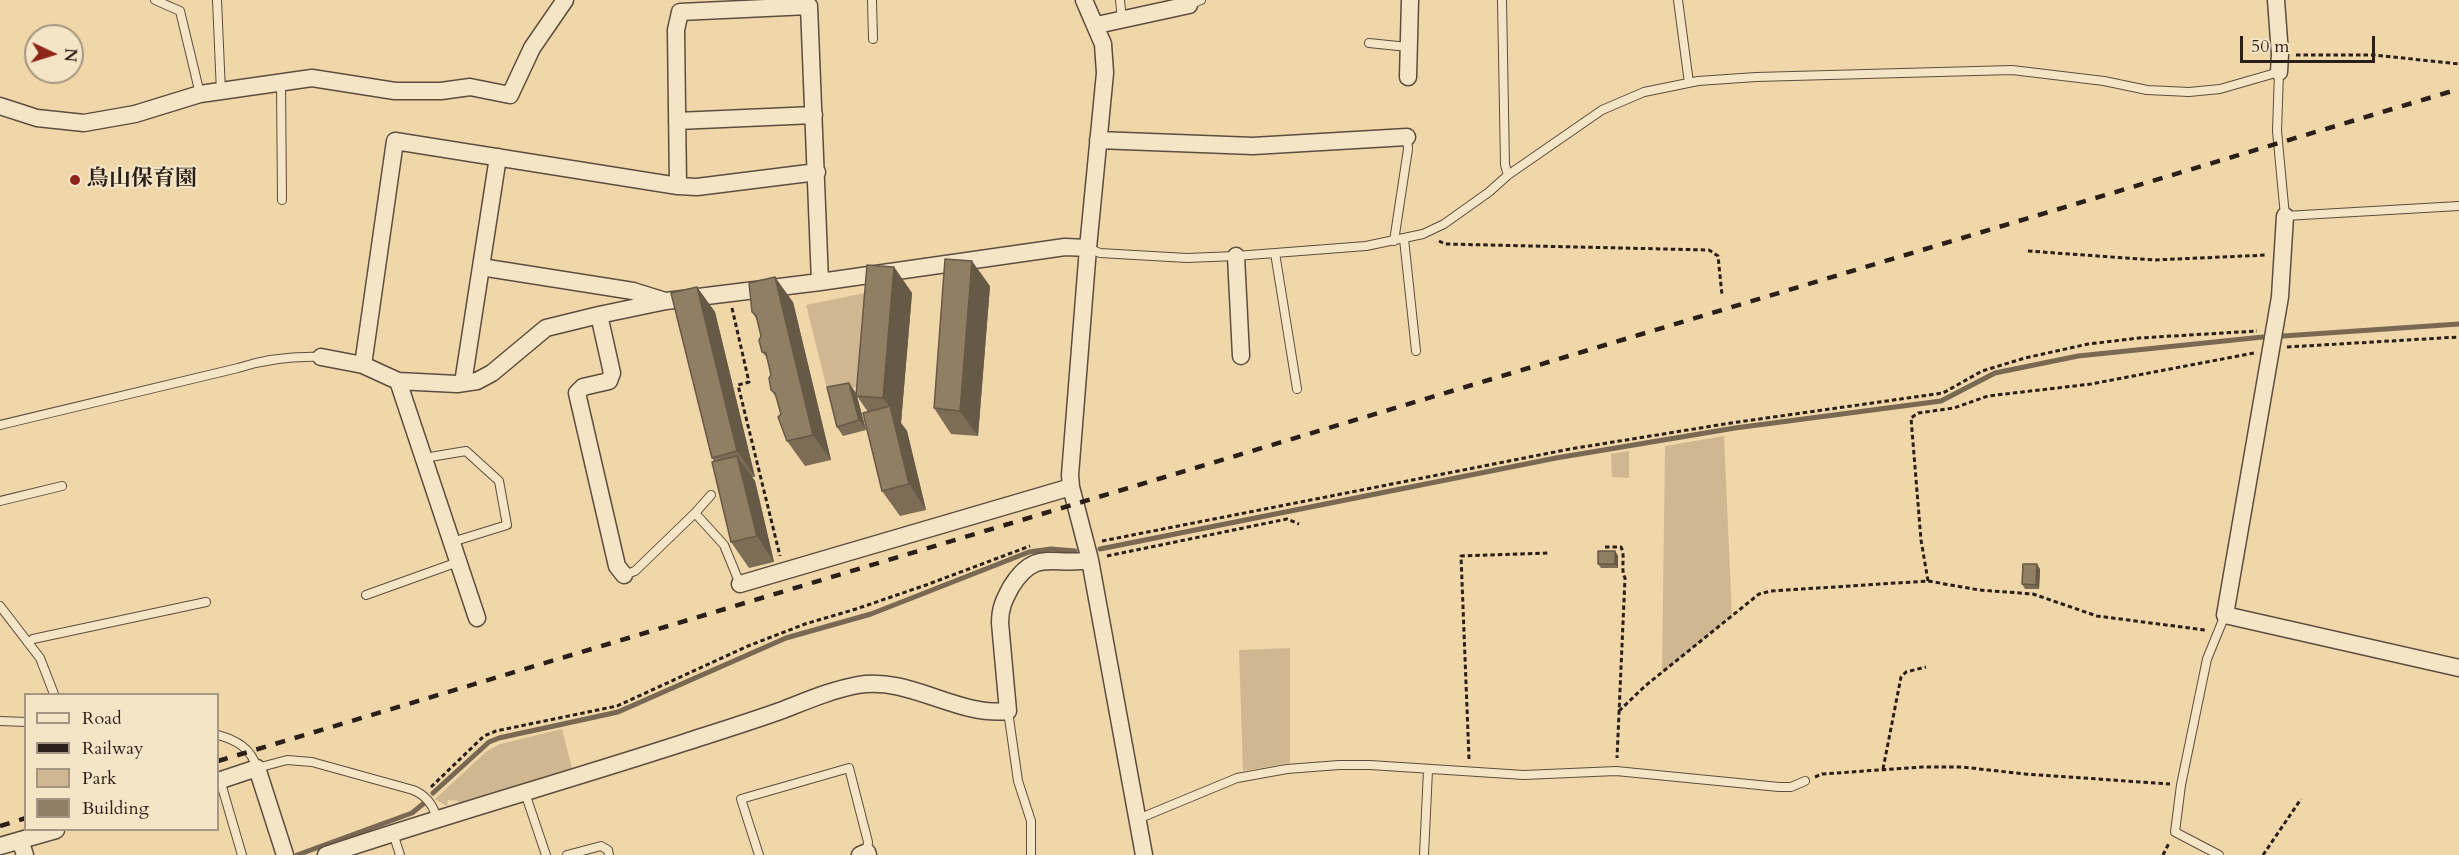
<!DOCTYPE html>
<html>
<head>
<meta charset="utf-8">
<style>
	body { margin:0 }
	#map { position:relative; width:2459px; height:855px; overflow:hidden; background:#f0d7a9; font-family:Cardo,serif }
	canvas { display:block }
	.legend { position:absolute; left:24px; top:693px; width:195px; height:138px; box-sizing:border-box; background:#f5e5c7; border:2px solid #a49682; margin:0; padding:8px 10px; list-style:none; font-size:18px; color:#2b1f1a }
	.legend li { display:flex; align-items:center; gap:12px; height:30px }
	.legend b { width:30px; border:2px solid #a49682 }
	.north { position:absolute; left:24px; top:24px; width:60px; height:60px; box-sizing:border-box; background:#f5e5c7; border:2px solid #a49682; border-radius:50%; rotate:94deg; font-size:16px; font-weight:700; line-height:24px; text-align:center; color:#2b1f1a }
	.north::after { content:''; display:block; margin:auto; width:21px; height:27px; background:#8f2418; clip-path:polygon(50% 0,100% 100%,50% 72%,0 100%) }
	.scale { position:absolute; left:2240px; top:36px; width:135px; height:27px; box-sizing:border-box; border:3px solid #2b1f1a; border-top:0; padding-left:8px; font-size:18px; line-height:21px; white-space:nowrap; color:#2b1f1a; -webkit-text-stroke:4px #f5e5c7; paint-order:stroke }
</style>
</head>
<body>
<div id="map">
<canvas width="2459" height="855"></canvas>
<ul class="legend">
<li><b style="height:8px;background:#f5e5c7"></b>Road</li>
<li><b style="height:8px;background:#2b1f1a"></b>Railway</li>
<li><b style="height:16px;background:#cfb891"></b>Park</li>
<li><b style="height:16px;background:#917f64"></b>Building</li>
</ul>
<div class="north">N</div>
<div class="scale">50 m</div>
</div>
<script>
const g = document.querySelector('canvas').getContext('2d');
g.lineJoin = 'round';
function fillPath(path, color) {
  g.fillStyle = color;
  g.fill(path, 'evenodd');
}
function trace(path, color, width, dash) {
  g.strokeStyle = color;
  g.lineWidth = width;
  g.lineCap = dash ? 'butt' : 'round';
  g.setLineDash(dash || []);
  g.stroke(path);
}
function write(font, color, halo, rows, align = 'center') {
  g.font = font + ' Cardo,"Noto Serif JP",serif';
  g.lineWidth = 4.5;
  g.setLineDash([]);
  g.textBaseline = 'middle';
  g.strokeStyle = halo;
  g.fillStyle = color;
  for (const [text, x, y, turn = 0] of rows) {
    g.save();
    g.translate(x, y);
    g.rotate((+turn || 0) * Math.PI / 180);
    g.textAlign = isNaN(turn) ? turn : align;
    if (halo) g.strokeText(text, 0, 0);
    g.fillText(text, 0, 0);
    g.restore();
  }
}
fillPath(new Path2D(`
	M875 291 866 385 828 393 806 305Z
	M1724 436 1732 616 1662 673 1665 446Z
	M1629 451V478L1612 477 1611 454Z
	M1290 648V763L1243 771 1239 650Z
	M562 729 573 772 459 806 458 801 448 800 447 806 435 799 487 751 500 744Z`), '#cfb891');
trace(new Path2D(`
	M2283 336 2459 324
	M1100 549 1556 458 1735 428 1941 401 1995 373 2078 356 2263 337
	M433 793 489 742 499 738 618 712 786 638 871 614 1029 552 1051 549 1075 551
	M297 855 412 813 423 804`), '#796852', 5);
const lane = new Path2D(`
	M155 0 180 11 200 94
	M217 0 221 92
	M872 0 873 39
	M1120 0 1122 20
	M1502 0 1505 165 1508 175
	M1678 0 1689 83
	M1189 5 1201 0
	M1369 43 1408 47
	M281 83 282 200
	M1404 239 1416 351
	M1394 241 1408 149 1407 137
	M1088 248 1100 253 1187 258 1236 256 1366 246 1423 234 1444 224 1489 192 1508 175 1602 110 1644 92 1698 81 1756 77 2012 70 2104 81 2147 90 2189 92 2220 89 2279 72 2277 131 2285 216 2459 206
	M1275 253 1297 389
	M0 425 238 368C266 359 291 356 321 357
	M424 458 466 451 499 481 507 525 452 542
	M0 501 62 486
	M695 513 711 495
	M624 575 635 571 695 513 724 545 740 584
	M366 595 458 562
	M0 606 40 658 54 694
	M28 643 33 639 206 602
	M1008 711 1018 781 1031 821V855
	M0 721 26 722
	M218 735C236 740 251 748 257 768L287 760 312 762 413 790C426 795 433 805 437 818
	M220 780 242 855
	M525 793 546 855
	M1138 819 1237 778 1287 769 1339 765H1370L1524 775 1616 771 1779 787H1791L1805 781
	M393 833 400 855
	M567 855 601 846 608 850 609 855
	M759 855 741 799 849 768 868 842 867 852
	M1424 855 1428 770
	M2219 855 2175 832 2181 785 2207 659 2225 615`);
const street = new Path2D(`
	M1084 0 1103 44 1105 73 1088 248 1070 475 1071 487 1090 560 1144 855
	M2276 0 2280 54 2279 72
	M1097 25 1189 5
	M1408 77 1410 0
	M0 106 37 118 84 123 135 114 200 94 312 78 395 91H441L470 87 510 95 532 48 565 0
	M677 121 814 115
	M1098 140 1253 146 1407 137
	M678 186 676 30 680 12 809 6 820 282
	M2285 216 2280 297 2225 615 2459 668
	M1236 256 1241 356
	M481 267 633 291 665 301
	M599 315 612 373 609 381 583 387 577 393 617 566 624 575
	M321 357 363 365 398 381 457 384 477 381 492 373 546 328 599 315 666 301 820 282 1065 247 1088 248
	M363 365 395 141 678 186 697 187 817 172
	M398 381 477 618
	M463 383 498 157
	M740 584 1071 487
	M218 781 257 768 285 855
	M20 840 25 855
	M0 846 56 830
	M326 855C445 815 566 781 686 742 717 732 749 722 780 711 806 701 831 690 858 685 910 676 957 717 1008 711L1000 623C1000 608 1004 600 1011 587 1036 547 1053 567 1090 560
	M860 855 867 852 868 855`);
trace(lane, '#5c4d3e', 10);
trace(street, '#5c4d3e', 19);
trace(new Path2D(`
	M2296 55H2374L2459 64
	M1439 241 1445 244 1709 250 1718 256 1722 295
	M2028 251 2154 260 2267 255
	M732 308 749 382 738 385 780 556
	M2287 347 2459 337
	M1102 541 1570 449 1731 423 1943 393 1982 371 2025 358 2088 344 2139 338 2257 331
	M1605 547H1621C1626 557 1620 568 1625 578L1617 758
	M1107 556 1287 519 1299 524
	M1928 581 1921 540 1911 418 1918 413 1954 408 1988 396 2091 384 2254 353
	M1619 711 1645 686 1759 594 1771 591 1928 581 1979 590 2033 594 2097 616 2205 630
	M1469 759 1461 556 1549 553
	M1883 769 1901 677 1906 672 1926 667
	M1815 777 1822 774 1922 767H1962L2025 774 2170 784
	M431 787 484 736 496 731 617 706 748 646 805 624 856 609 926 585 1030 546
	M2163 855 2169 843
	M2263 855 2301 799`), '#2b1f1a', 3, [4.5, 3]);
trace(lane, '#f5e5c7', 8);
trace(street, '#f5e5c7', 16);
trace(new Path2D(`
	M218 761 2459 89
	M0 826 26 818`), '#2b1f1a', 4.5, [10, 10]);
fillPath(new Path2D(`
	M894 267 912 293 901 423 907 431 926 510 900 516 882 491 868 412 857 396 866 430 843 436 837 427 849 383 856 395Z
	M990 286 978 436 951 434 934 408Z
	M697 287 715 312 755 477H752L755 481 774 562 749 568 731 542 714 461 712 458Z
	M793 302 831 460 805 466 787 441 776 397 771 390V375L767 358 762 352 761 336 757 320 752 312Z
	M1615 551 1618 556V568H1601L1598 564Z
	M2040 569 2039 589H2025L2022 584Z`), '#7d6d56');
fillPath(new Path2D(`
	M972 261 990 286 978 436 960 411Z
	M894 267 912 293 901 423 907 431 926 510 909 484 890 407 883 398Z
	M775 277 793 302 831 460 813 435Z
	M697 287 715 312 755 477 737 451Z
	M849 383 856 393 866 430 859 420Z
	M737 456 755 481 774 562 757 536Z
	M1615 551 1618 556V568L1615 564Z
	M2037 564 2040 569 2039 589 2036 585Z`), '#665946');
const building = new Path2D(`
	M945 259 972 261 960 411 934 408Z
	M867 265 894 267 883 398 856 396Z
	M775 277 813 435 787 441 778 417 781 414 775 393 771 390 769 378 771 375 766 353 762 352 759 340 761 336 756 315 752 312 749 283Z
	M697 287 737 451 712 458 671 293Z
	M849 383 859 420 837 427 827 387Z
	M890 406 909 484 882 491 863 413Z
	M737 456 757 536 731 542 712 462Z
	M1598 551H1615V564H1598Z
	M2023 564H2037L2036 585 2022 584Z`);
fillPath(building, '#917f64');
trace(building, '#665946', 1.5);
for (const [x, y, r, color] of [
	[75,180,6,"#8f2418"]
]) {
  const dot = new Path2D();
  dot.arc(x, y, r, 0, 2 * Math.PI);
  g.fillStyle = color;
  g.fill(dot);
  trace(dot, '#f5e5c7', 2);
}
write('bold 22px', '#2b1f1a', '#f5e5c7', [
	["鳥山保育園",87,180]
], 'left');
</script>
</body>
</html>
